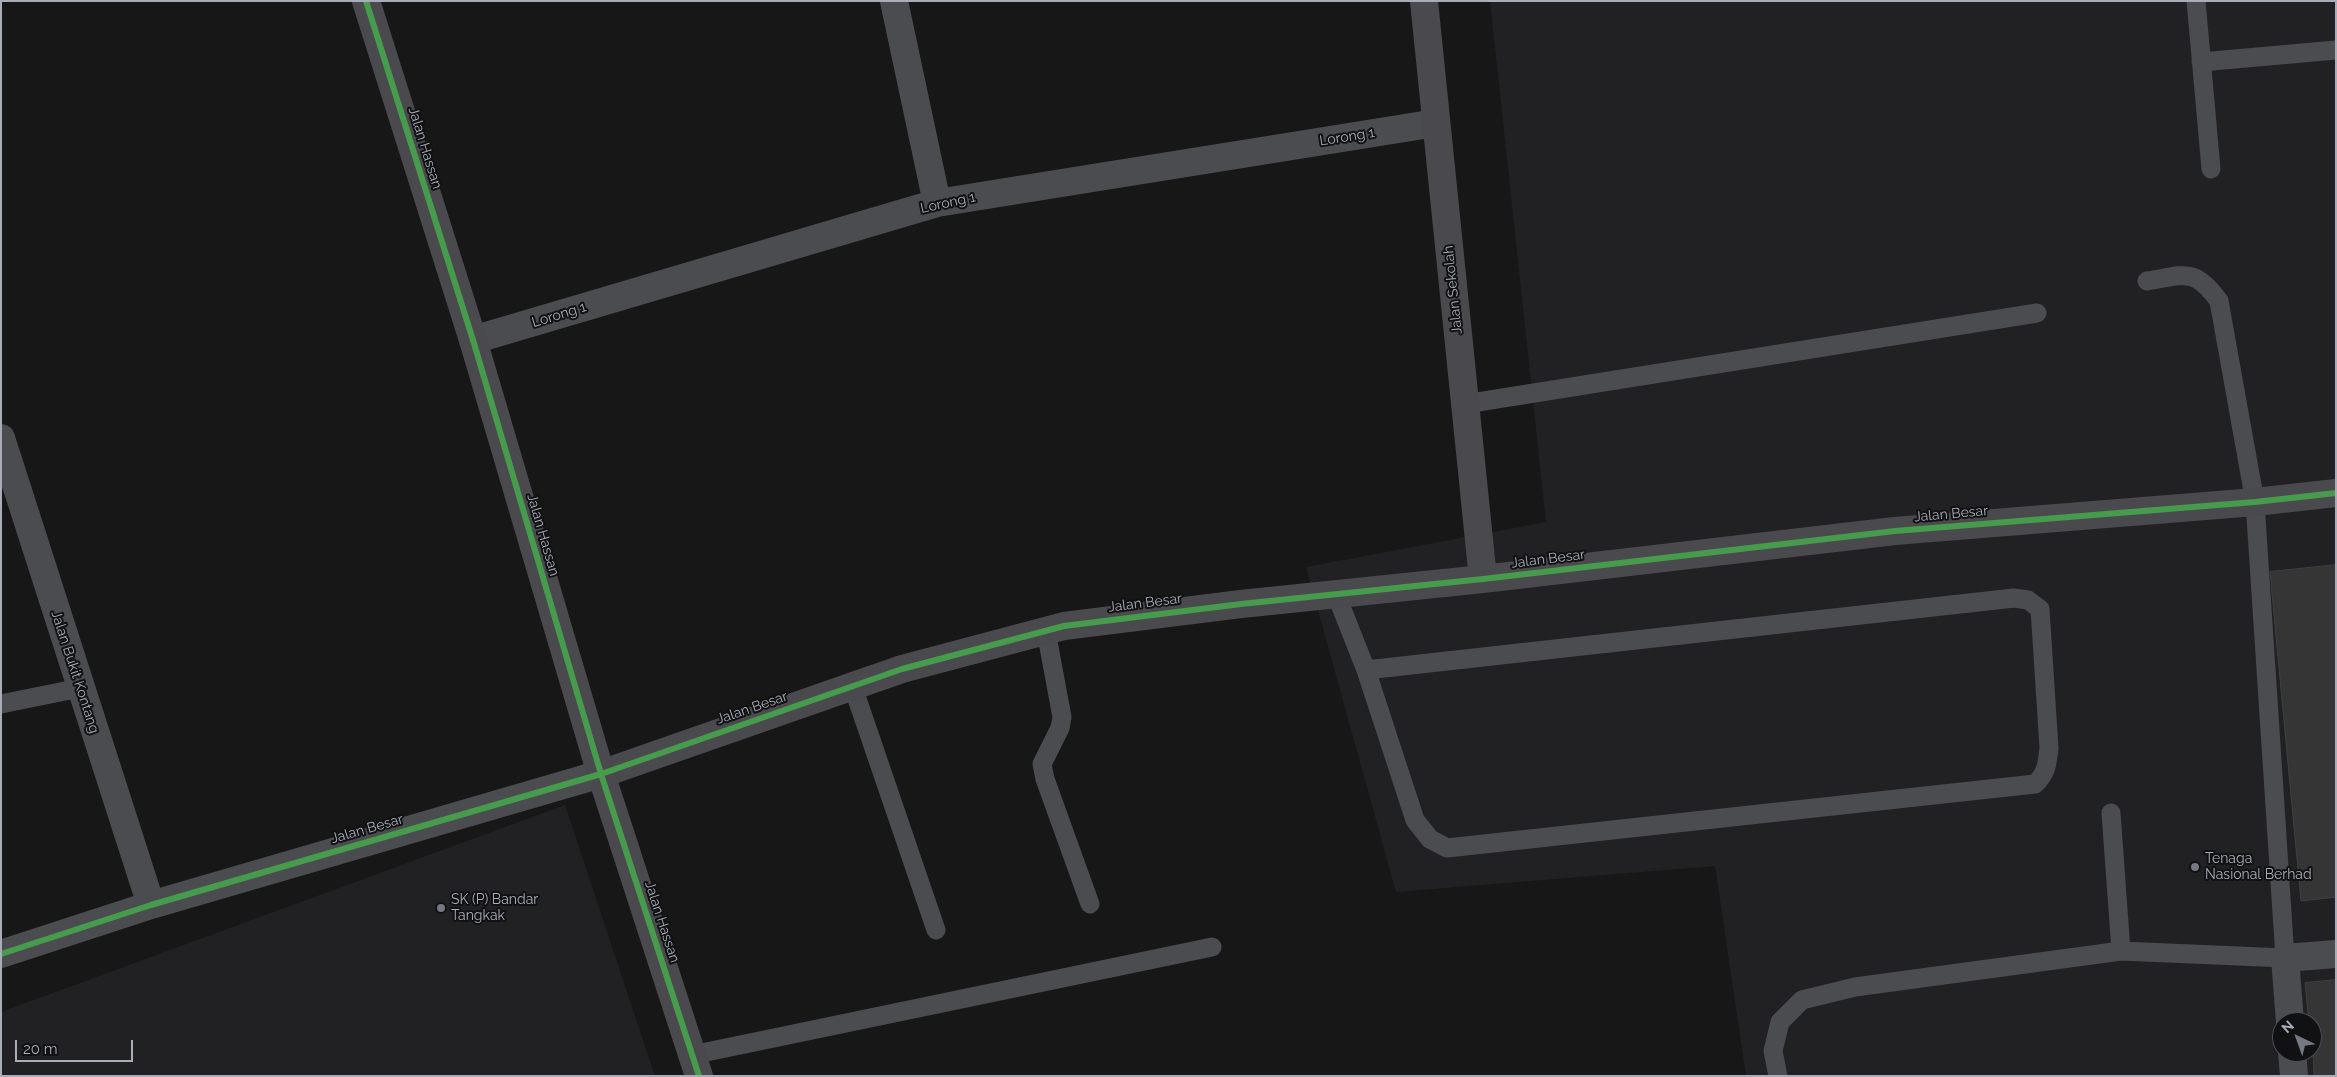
<!DOCTYPE html>
<html>
<head>
<meta charset="utf-8">
<style>
	body { margin:0 }
	#map { position:relative; width:2337px; height:1077px; overflow:hidden; background:#171717; font-family:Raleway,sans-serif }
	canvas { display:block }
	.frame { position:absolute; inset:0; border:2px solid #a8adb8; pointer-events:none }
	.north { position:absolute; left:2272px; top:1012px; width:50px; height:50px; box-sizing:border-box; background:#111113; border:1px solid #4d4f55; border-radius:50%; rotate:318deg; font-size:14px; font-weight:700; line-height:20px; text-align:center; color:#a8adb8 }
	.north::after { content:''; display:block; margin:auto; width:18px; height:22px; background:#757880; clip-path:polygon(50% 0,100% 100%,50% 72%,0 100%) }
	.scale { position:absolute; left:15px; top:1040px; width:118px; height:22px; box-sizing:border-box; border:2px solid #a8adb8; border-top:0; padding-left:6px; font-size:15px; line-height:18px; white-space:nowrap; color:#a8adb8; -webkit-text-stroke:4px #111113; paint-order:stroke }
</style>
</head>
<body>
<div id="map">
<canvas width="2337" height="1077"></canvas>
<div class="frame"></div>
<div class="north">N</div>
<div class="scale">20 m</div>
</div>
<script>
const g = document.querySelector('canvas').getContext('2d');
g.lineJoin = 'round';
function fillPath(path, color) {
  g.fillStyle = color;
  g.fill(path, 'evenodd');
}
function trace(path, color, width, dash) {
  g.strokeStyle = color;
  g.lineWidth = width;
  g.lineCap = dash ? 'butt' : 'round';
  g.setLineDash(dash || []);
  g.stroke(path);
}
function write(font, color, halo, rows, align = 'center') {
  g.font = font + ' Raleway,sans-serif';
  g.lineWidth = 4;
  g.setLineDash([]);
  g.textBaseline = 'middle';
  g.strokeStyle = halo;
  g.fillStyle = color;
  for (const [text, x, y, turn = 0] of rows) {
    g.save();
    g.translate(x, y);
    g.rotate((+turn || 0) * Math.PI / 180);
    g.textAlign = isNaN(turn) ? turn : align;
    if (halo) g.strokeText(text, 0, 0);
    g.fillText(text, 0, 0);
    g.restore();
  }
}
fillPath(new Path2D(`
	M1490 1H2336V1076H1746L1715 866 1396 892 1306 567 1546 522ZM2282 1022H2312V1052H2282Z
	M565 805 655 1076H1V1012Z`), '#212123');
const building = new Path2D(`
	M2336 565V897L2301 901 2270 572Z
	M2336 980V1076H2314L2312 1022H2309L2305 983Z`);
fillPath(building, '#353536');
trace(building, '#3f4043', 1);
trace(new Path2D(`
	M2196 1 2211 169
	M2201 62 2336 50
	M1465 404 2037 313
	M1336 594 1366 670 1415 820 1430 839 1447 848 2035 784C2047 773 2047 764 2049 748L2040 609 2028 600 2014 598 1366 670
	M1046 631 1062 717 1060 728 1042 764 1045 779 1090 904
	M853 687 936 930
	M1 704 80 688
	M2111 813 2121 951
	M692 1055 1212 947
	M1778 1076 1773 1051 1780 1022 1802 1000 1855 987 2121 951 2285 958 2255 502 2219 301C2194 267 2185 275 2147 281`), '#4b4c50', 19);
trace(new Path2D(`
	M894 1 937 203
	M473 340 937 203 1436 123
	M1 438 151 905
	M1 954 151 905 601 774
	M2290 1022 2285 958 2336 954
	M2292 1052 2294 1076`), '#4b4c50', 28);
trace(new Path2D(`
	M366 1 473 340 601 774 699 1076
	M1424 1 1483 579
	M601 774 902 669 1064 626 1241 604 1483 579 1895 531 2255 502 2336 493`), '#4a4a4e', 28);
trace(new Path2D(`
	M366 1 473 340 601 774 699 1076
	M1 954 151 905 601 774 902 669 1064 626 1241 604 1483 579 1895 531 2255 502 2336 493`), '#469c4c', 6);
for (const [x, y, r, color] of [
	[2195,867,5,"#757880"],
	[441,908,5,"#757880"]
]) {
  const dot = new Path2D();
  dot.arc(x, y, r, 0, 2 * Math.PI);
  g.fillStyle = color;
  g.fill(dot);
  trace(dot, '#111113', 2);
}
write('14px', '#a8adb8', '#111113', [
	["Lorong 1",1347,137,-9],
	["Jalan Hassan",425,148,73],
	["Lorong 1",948,203,-12],
	["Jalan Sekolah",1453,290,-96],
	["Lorong 1",559,315,-17],
	["Jalan Besar",1951,514,-5],
	["Jalan Hassan",543,535,74],
	["Jalan Besar",1548,559,-7],
	["Jalan Besar",1145,603,-7],
	["Jalan Bukit Kontang",75,672,72],
	["Jalan Besar",752,708,-19],
	["Jalan Besar",367,829,-16],
	["Jalan Hassan",662,922,72]
]);
write('14px', '#a8adb8', '#111113', [
	["Tenaga",2205,859],
	["Nasional Berhad",2205,875],
	["SK (P) Bandar",451,900],
	["Tangkak",451,916]
], 'left');
</script>
</body>
</html>
